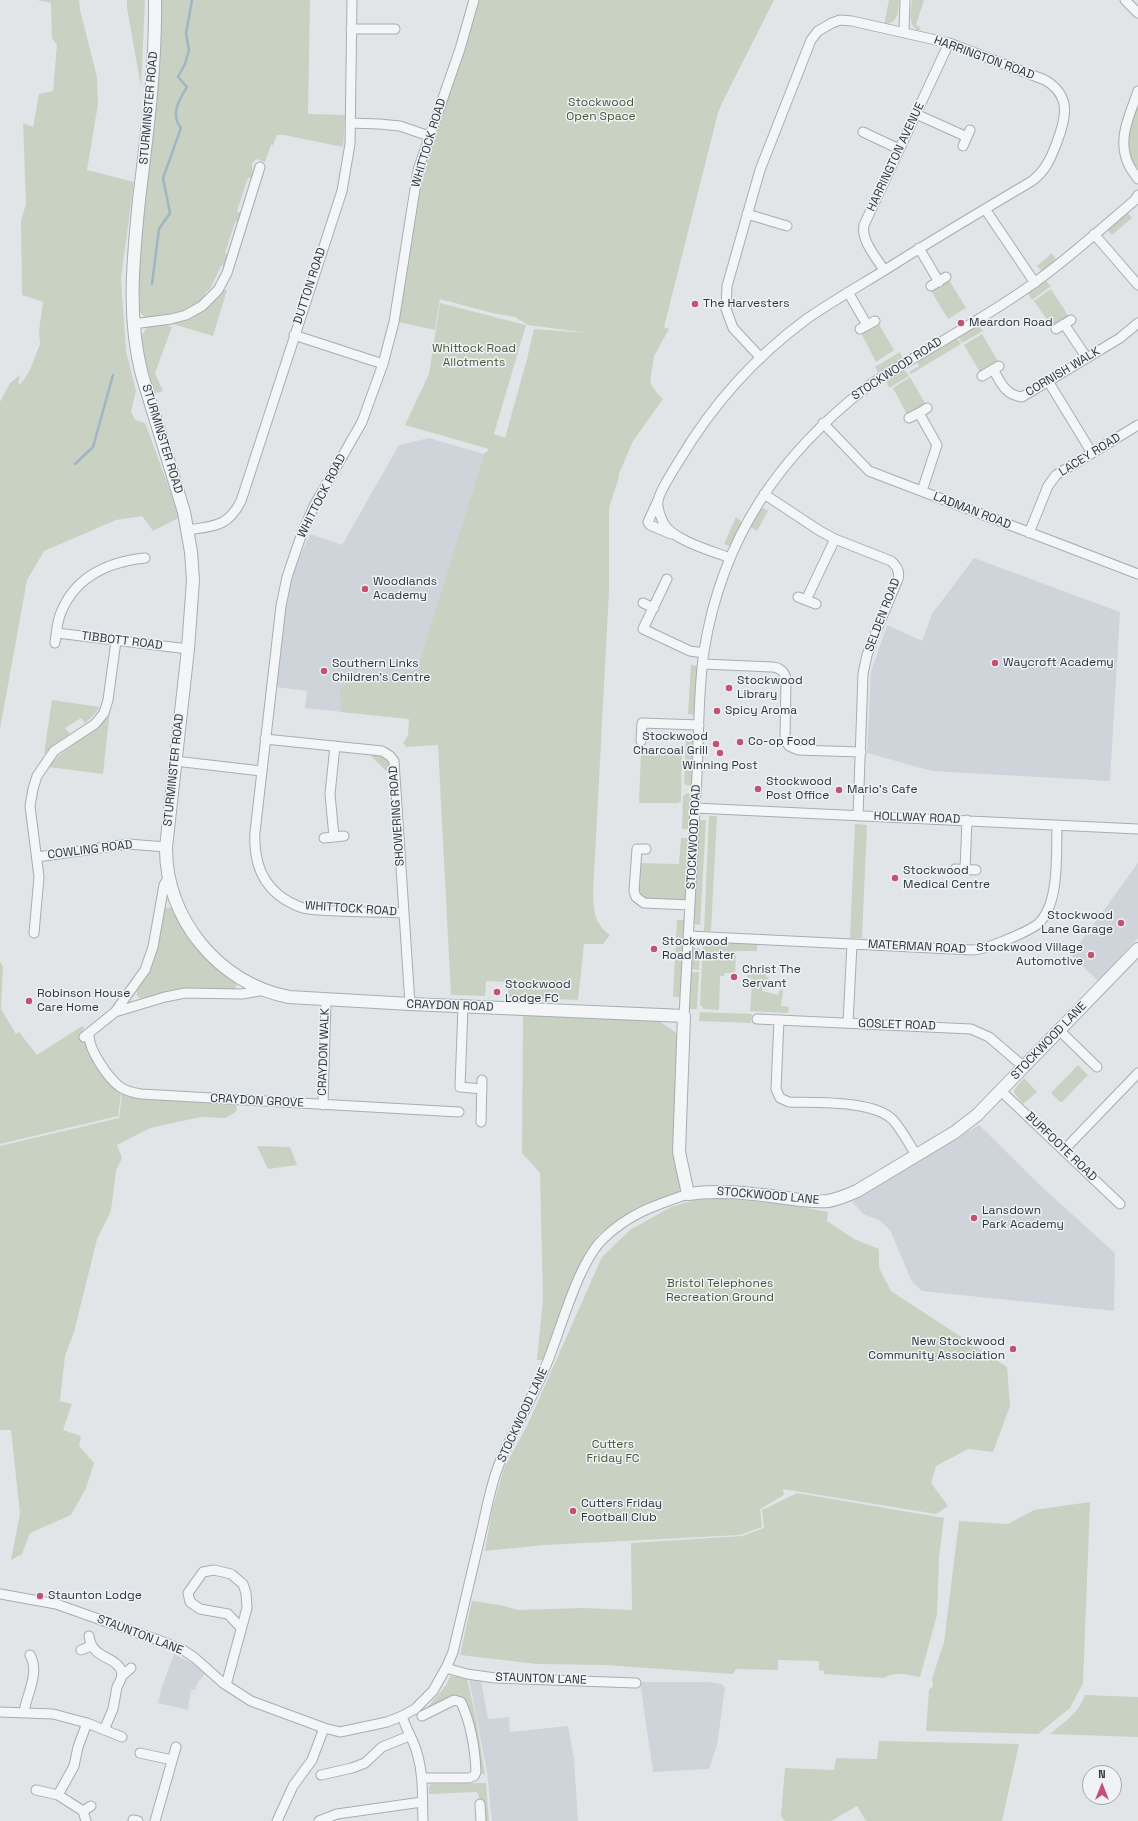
<!DOCTYPE html>
<html>
<head>
<meta charset="utf-8">
<style>
	body { margin:0 }
	#map { position:relative; width:1138px; height:1821px; overflow:hidden; background:#e1e5e8; font-family:"Space Grotesk",sans-serif }
	canvas { display:block }
	.north { position:absolute; left:1082px; top:1765px; width:40px; height:40px; box-sizing:border-box; background:#f0f3f6; border:1px solid #a1a7ac; border-radius:50%; rotate:0deg; font-size:11px; font-weight:700; line-height:16px; text-align:center; color:#2b353e }
	.north::after { content:''; display:block; margin:auto; width:14px; height:18px; background:#c25172; clip-path:polygon(50% 0,100% 100%,50% 72%,0 100%) }
</style>
</head>
<body>
<div id="map">
<canvas width="1138" height="1821"></canvas>
<div class="north">N</div>
</div>
<script>
const g = document.querySelector('canvas').getContext('2d');
g.lineJoin = 'round';
function fillPath(path, color) {
  g.fillStyle = color;
  g.fill(path, 'evenodd');
}
function trace(path, color, width, dash) {
  g.strokeStyle = color;
  g.lineWidth = width;
  g.lineCap = dash ? 'butt' : 'round';
  g.setLineDash(dash || []);
  g.stroke(path);
}
function write(font, color, halo, rows, align = 'center') {
  g.font = font + ' "Space Grotesk",sans-serif';
  g.lineWidth = 3;
  g.setLineDash([]);
  g.textBaseline = 'middle';
  g.strokeStyle = halo;
  g.fillStyle = color;
  for (const [text, x, y, turn = 0] of rows) {
    g.save();
    g.translate(x, y);
    g.rotate((+turn || 0) * Math.PI / 180);
    g.textAlign = isNaN(turn) ? turn : align;
    if (halo) g.strokeText(text, 0, 0);
    g.fillText(text, 0, 0);
    g.restore();
  }
}
fillPath(new Path2D(`
	M429 438 484 454 418 667 409 719 305 708 307 691 276 687 285 604 292 573 310 534 342 545 399 445Z
	M974 558 1120 612 1110 781 932 771 867 753 871 672 887 625 922 641 932 614Z
	M1138 863V938L1098 981 1071 955Z
	M979 1125 1043 1188 1115 1253 1114 1311 922 1291 912 1282 890 1230 879 1220 865 1215 852 1202Z
	M174 1654 192 1663 205 1674 198 1682 195 1690H191L188 1710 158 1703 162 1687Z
	M469 1679 481 1681 488 1719 509 1717 510 1732 568 1726 574 1758 578 1821H492L487 1772Z
	M640 1682H707L722 1684 725 1688 717 1745 709 1769 653 1772Z`), '#cfd4da');
fillPath(new Path2D(`
	M37 0H79L80 10 97 77 98 104 87 170 134 182 121 278 126 351 136 391 131 411 135 420 145 423 180 517 153 531 142 516 116 520 44 551 27 580 0 729V402L10 383 20 375 18 385 23 381 30 370 40 344 39 331 43 302 22 295 21 221 26 204 23 123 33 127 39 94 53 91 57 45 52 38 51 3Z
	M127 0H145L141 87 127 8Z
	M160 0H310L308 114 345 115 343 147 284 135H277L273 145H271L265 162 256 159 252 163 253 177 248 178 237 211 241 213 239 220 235 222 225 253 228 255 225 265 221 266 210 289 205 293 206 297 188 309 146 319 140 312 139 287H136Z
	M478 0H774L722 103 718 113 664 327 669 329 654 356 650 382 656 392 663 399 633 441 618 476 619 477 609 508V591L593 894C594 912 594 923 610 935L603 944H584L578 1000 508 997V982L486 981 485 996 451 995 438 745 406 747 403 743 408 735 409 719 341 712 340 689 346 683 379 681 417 669 484 454 489 449 405 425 429 374 440 303 526 325 494 434 505 438 527 359 534 329 587 333 528 325 515 317 492 313 440 299 435 330 398 322C407 274 408 223 421 177H420L477 8Z
	M889 0H899C898 11 899 24 884 24Z
	M912 0H924L916 25 920 27 919 31C907 25 911 11 912 0Z
	M1138 100V169C1118 150 1131 123 1138 100Z
	M1127 212 1132 218 1112 235 1106 229Z
	M1052 253 1056 260 1042 272 1037 266Z
	M949 280 966 308 948 319 931 291Z
	M1045 280 1051 286 1032 300 1028 293Z
	M1051 289 1069 317 1053 328 1034 301Z
	M224 290H227L213 336 173 324C199 316 206 310 224 290Z
	M878 323 894 350 876 362 861 333Z
	M164 324 172 327 155 373 163 391 153 394 145 366 140 338 148 326Z
	M978 324 983 331 962 343 958 336Z
	M982 334 999 363 981 374 964 345Z
	M956 337 961 344 911 374 909 372 919 366 917 361Z
	M900 352 903 359 879 373 875 367Z
	M904 369 909 376 889 388 886 380Z
	M910 377 926 405 908 416 893 388Z
	M761 507 768 511 757 531 750 527Z
	M736 517 742 522 731 547 724 544Z
	M691 665 699 666 696 715 688 714Z
	M52 700 100 707 92 717 85 723 81 718 65 728 70 734 56 743 44 754Z
	M110 709 103 774 48 767C66 744 97 735 110 709Z
	M686 738H694L692 787 684 784Z
	M641 752 682 754 681 801 678 803H639Z
	M369 754C387 756 389 758 391 776Z
	M687 793 692 794 690 829H682L683 796Z
	M709 816H717L711 931H704Z
	M698 820H706L700 925 694 924Z
	M855 824 867 825 862 938H850Z
	M681 838H689L685 876 687 890 685 899 680 902 645 900 637 894 638 863 679 864Z
	M168 907 174 909 234 980 237 984 235 989C224 992 213 988 201 988 180 989 161 996 140 998L137 996V989L155 955 164 909Z
	M677 920H685L681 997H673Z
	M712 942H757V951H736L735 973H725L724 976H720L719 1010 704 1009 700 1005 703 944Z
	M692 948 700 949 699 970 691 969Z
	M0 961 3 967 1 1009 16 1034 19 1032 37 1055 82 1026 84 1027 83 1034 109 1080 121 1094 118 1116 0 1144Z
	M750 970 766 972V977H769L767 981 765 980 762 991 778 995 780 989 783 990 781 1006 789 1007 788 1013 750 1011 752 985H751V978L747 977V975H750Z
	M691 972H699L697 1009H689Z
	M700 1012 752 1014 751 1023 699 1021Z
	M523 1013 655 1018 675 1032 678 1037 682 1185 679 1192 636 1208 599 1234 587 1251 578 1269 544 1360H537L543 1300 540 1173 522 1153Z
	M1078 1065 1088 1075 1062 1102H1060L1052 1094V1092Z
	M1024 1078 1037 1092 1023 1104 1014 1093V1090Z
	M122 1094 137 1099 230 1103 237 1105 236 1112 225 1118 201 1117 150 1128 117 1145 122 1158 116 1171 111 1211 97 1239 74 1332 65 1356 60 1401 72 1404 63 1430 81 1436 79 1446 94 1463 86 1488 71 1515 30 1533 22 1554 11 1560 20 1514 11 1430H0V1146L119 1118Z
	M257 1146 290 1147 297 1165 268 1169Z
	M705 1197 785 1204 828 1212 827 1221 854 1239 879 1249V1268L891 1291 1007 1367 1010 1406 993 1452 968 1449 936 1466 931 1483 948 1506 936 1514 783 1489 784 1495 760 1509 762 1527 740 1535 545 1545 485 1551 492 1510 504 1468 527 1426 602 1257 630 1230 671 1207Z
	M797 1493 944 1518 939 1557 937 1615 920 1677C907 1675 896 1671 884 1678L824 1674V1671L819 1670V1661L778 1660V1670L736 1669 733 1674 604 1665 537 1664 460 1655 472 1601 500 1605 518 1610 583 1608 632 1610 631 1543 742 1536 764 1528 762 1510Z
	M1090 1502 1083 1683 1070 1708 1038 1734 926 1731 929 1690 933 1686 932 1679 944 1642 959 1521 1008 1524 1034 1510Z
	M450 1676 467 1678 476 1719 485 1775 479 1772 462 1699 430 1708 428 1707 447 1684Z
	M1085 1695 1138 1697V1737L1050 1734C1064 1722 1079 1713 1085 1695Z
	M879 1741 1019 1744 1002 1821H866L857 1806 831 1821H785L781 1816 785 1768 834 1770 836 1758 877 1759Z
	M486 1783 489 1821H484L478 1793 476 1792 429 1794V1787L431 1784Z`), '#c9d1c3');
trace(new Path2D(`
	M152 284 159 229 170 213 163 178 181 128C170 114 179 100 187 87L178 77 185 64 189 50 186 34 192 0
	M75 464 93 447 113 375`), '#9fb7c5', 2.5);
const minor = new Path2D(`
	M1125 0 1138 13
	M351 29H395
	M904 32 905 0
	M1138 91C1130 115 1117 138 1128 163 1130 169 1135 174 1138 179
	M916 114 967 137
	M350 123 379 124 400 126 429 136
	M863 132 899 149
	M963 146 970 130
	M985 209 1035 283
	M747 214 787 226
	M1094 234 1138 285
	M919 248 939 282
	M884 270C876 257 861 241 864 225L949 43
	M931 286 946 277
	M848 292 867 325
	M133 324 171 319 186 315 202 306 218 290 227 273 260 167
	M1064 324 1087 358
	M860 329 875 321
	M1056 329 1071 320
	M294 335 383 364
	M993 369C1001 383 1005 395 1022 397L1120 338 1138 323
	M982 376 999 366
	M1048 381 1092 453
	M909 418 919 413
	M823 423 869 471 1138 574
	M922 491 937 445 919 413 927 408
	M764 494 820 531 835 539 891 561C897 566 900 572 898 579L877 629 867 655 863 674 858 816
	M658 500 648 522 650 525 671 534
	M188 530C214 526 228 527 241 501L342 191 350 144 352 0
	M1029 533 1048 486 1056 475 1138 425
	M730 558C712 551 673 540 664 524 661 518 657 508 658 501 659 492 674 469 679 461 712 405 756 356 808 318 833 301 859 286 885 270 934 239 983 210 1032 181 1046 170 1051 158 1057 142 1066 118 1072 96 1045 80L949 43 852 21 840 20 832 23 818 31 811 40 760 170 727 286 726 309 733 328 761 358
	M667 579 643 629 690 651 704 653
	M798 597 816 604
	M806 600 835 539
	M643 603 654 608
	M57 633 188 649
	M55 643C56 634 57 624 60 615 74 577 107 562 145 558
	M703 664 772 667C779 667 785 672 786 679L785 739 789 746 798 750 861 752
	M265 739 382 751 390 756 394 761 410 1004
	M641 741 642 723 699 725
	M175 761 261 771
	M695 808 1138 829
	M334 837 330 794 335 746
	M324 838 344 836
	M646 849H637L634 891 636 897 644 903 690 905
	M37 857 128 844 166 847
	M955 869 976 870
	M965 869 967 820
	M404 913C382 912 359 912 337 911 325 910 311 911 300 907 266 894 253 867 255 832L281 606 287 577 302 533 314 506 362 422 383 364 394 322 418 170 460 49 474 0
	M34 933 39 877 30 806 33 789 37 776 54 751 95 724 104 713 108 700 116 641
	M689 936 973 950C987 949 998 943 1011 938 1020 934 1030 930 1038 924 1060 904 1056 854 1057 826
	M463 1006 460 1087 482 1089
	M115 1012 145 970 153 947 164 885 169 877
	M684 1016C689 935 692 855 697 775 699 734 698 692 704 651 722 538 779 455 868 386 923 351 981 321 1034 283 1069 258 1102 228 1135 200L1138 195
	M757 1019 971 1029 989 1037 1024 1067
	M779 1020 776 1089 780 1098 789 1102C816 1103 874 1100 893 1120 902 1130 909 1144 917 1156
	M848 1023 852 944
	M1059 1030 1097 1067
	M89 1034C88 1049 108 1078 120 1087 126 1091 135 1093 141 1094L459 1112
	M84 1037 115 1012 165 997 185 993 242 994 265 990
	M1001 1091 1120 1204
	M323 1105 326 1000
	M481 1122 482 1080
	M1064 1150 1138 1073
	M0 1594 56 1604 158 1640 183 1650 195 1658 223 1683 251 1701 324 1728 340 1732 387 1722 402 1716 415 1709 433 1691 447 1666 453 1652C463 1611 472 1570 482 1529 487 1507 491 1483 500 1462 515 1426 535 1394 549 1358 562 1325 579 1261 604 1238 630 1213 656 1205 688 1194
	M89 1636C92 1660 116 1655 122 1672L121 1679 117 1687 113 1709 104 1730
	M81 1650 91 1646
	M446 1668 467 1674 495 1678 636 1683
	M122 1676 131 1668
	M226 1685 247 1608 246 1593 243 1584 231 1574 214 1570 203 1572 188 1593 190 1602 200 1609 228 1614 241 1628
	M0 1712 53 1714 87 1723 122 1737
	M24 1712C27 1693 40 1673 30 1655
	M402 1716C406 1729 414 1741 417 1753 424 1776 422 1798 423 1821
	M422 1716 454 1700 461 1702C471 1724 475 1748 476 1772L474 1776 469 1778H422
	M140 1753 172 1760
	M321 1775 352 1768 365 1763 382 1747 409 1736
	M36 1790 58 1795 83 1811
	M58 1795 74 1766 78 1747 87 1723
	M480 1804 481 1821
	M133 1820 138 1821
	M86 1821 83 1811 91 1806
	M155 1821 176 1747
	M277 1821 293 1786 312 1760 324 1728
	M319 1821 337 1814 422 1802`);
const tertiary = new Path2D(`
	M155 0C156 67 147 134 139 200 133 260 127 317 142 375L184 512 191 552 193 580 188 649 166 847C165 918 219 984 289 997L410 1004 684 1016 679 1152 688 1194C721 1189 753 1194 786 1198 800 1200 814 1202 828 1201 839 1199 848 1195 857 1191L955 1132 977 1115 1138 949`);
trace(minor, '#a7adb2', 11);
trace(tertiary, '#a7adb2', 14);
trace(minor, '#f3f5f7', 9);
trace(tertiary, '#f3f5f7', 12);
for (const [x, y, r, color] of [
	[695,304,4,"#c25172"],
	[961,323,4,"#c25172"],
	[365,589,4,"#c25172"],
	[995,663,4,"#c25172"],
	[324,671,4,"#c25172"],
	[729,688,4,"#c25172"],
	[717,711,4,"#c25172"],
	[740,742,4,"#c25172"],
	[716,744,4,"#c25172"],
	[720,753,4,"#c25172"],
	[758,789,4,"#c25172"],
	[839,790,4,"#c25172"],
	[895,878,4,"#c25172"],
	[1121,923,4,"#c25172"],
	[654,949,4,"#c25172"],
	[1091,955,4,"#c25172"],
	[734,977,4,"#c25172"],
	[497,992,4,"#c25172"],
	[29,1001,4,"#c25172"],
	[974,1218,4,"#c25172"],
	[1013,1349,4,"#c25172"],
	[573,1511,4,"#c25172"],
	[40,1596,4,"#c25172"]
]) {
  const dot = new Path2D();
  dot.arc(x, y, r, 0, 2 * Math.PI);
  g.fillStyle = color;
  g.fill(dot);
  trace(dot, '#f0f3f6', 1.5);
}
write('12px', '#2b353e', '#f0f3f6', [
	["HARRINGTON ROAD",984,58,20],
	["STURMINSTER ROAD",149,108,-85],
	["WHITTOCK ROAD",429,143,-73],
	["HARRINGTON AVENUE",896,157,-65],
	["DUTTON ROAD",310,286,-72],
	["STOCKWOOD ROAD",897,369,-33],
	["CORNISH WALK",1063,372,-31],
	["STURMINSTER ROAD",162,439,73],
	["LACEY ROAD",1090,455,-32],
	["WHITTOCK ROAD",322,496,-63],
	["LADMAN ROAD",972,511,21],
	["SELDEN ROAD",883,615,-69],
	["TIBBOTT ROAD",122,641,7],
	["STURMINSTER ROAD",174,770,-84],
	["SHOWERING ROAD",397,816,-94],
	["HOLLWAY ROAD",917,818,2],
	["STOCKWOOD ROAD",694,837,-87],
	["COWLING ROAD",90,850,-7],
	["WHITTOCK ROAD",351,909,4],
	["MATERMAN ROAD",917,947,3],
	["CRAYDON ROAD",450,1006,2],
	["GOSLET ROAD",897,1025,2],
	["STOCKWOOD LANE",1049,1041,-46],
	["CRAYDON WALK",324,1052,-88],
	["CRAYDON GROVE",257,1101,3],
	["BURFOOTE ROAD",1061,1147,44],
	["STOCKWOOD LANE",768,1196,5],
	["STOCKWOOD LANE",523,1415,-65],
	["STAUNTON LANE",140,1635,21],
	["STAUNTON LANE",541,1679,2]
]);
write('12px', '#445939', '#f0f3f6', [
	["Stockwood",601,103],
	["Open Space",601,117],
	["Whittock Road",474,349],
	["Allotments",474,363],
	["Bristol Telephones",720,1284],
	["Recreation Ground",720,1298],
	["Cutters",613,1445],
	["Friday FC",613,1459]
]);
write('12px', '#2b353e', '#f0f3f6', [
	["The Harvesters",703,304],
	["Meardon Road",969,323],
	["Woodlands",373,582],
	["Academy",373,596],
	["Waycroft Academy",1003,663],
	["Southern Links",332,664],
	["Children's Centre",332,678],
	["Stockwood",737,681],
	["Library",737,695],
	["Spicy Aroma",725,711],
	["Stockwood",708,737,"right"],
	["Charcoal Grill",708,751,"right"],
	["Co-op Food",748,742],
	["Winning Post",720,766,"center"],
	["Stockwood",766,782],
	["Post Office",766,796],
	["Mario's Cafe",847,790],
	["Stockwood",903,871],
	["Medical Centre",903,885],
	["Stockwood",1113,916,"right"],
	["Lane Garage",1113,930,"right"],
	["Stockwood",662,942],
	["Road Master",662,956],
	["Stockwood Village",1083,948,"right"],
	["Automotive",1083,962,"right"],
	["Christ The",742,970],
	["Servant",742,984],
	["Stockwood",505,985],
	["Lodge FC",505,999],
	["Robinson House",37,994],
	["Care Home",37,1008],
	["Lansdown",982,1211],
	["Park Academy",982,1225],
	["New Stockwood",1005,1342,"right"],
	["Community Association",1005,1356,"right"],
	["Cutters Friday",581,1504],
	["Football Club",581,1518],
	["Staunton Lodge",48,1596]
], 'left');
</script>
</body>
</html>
